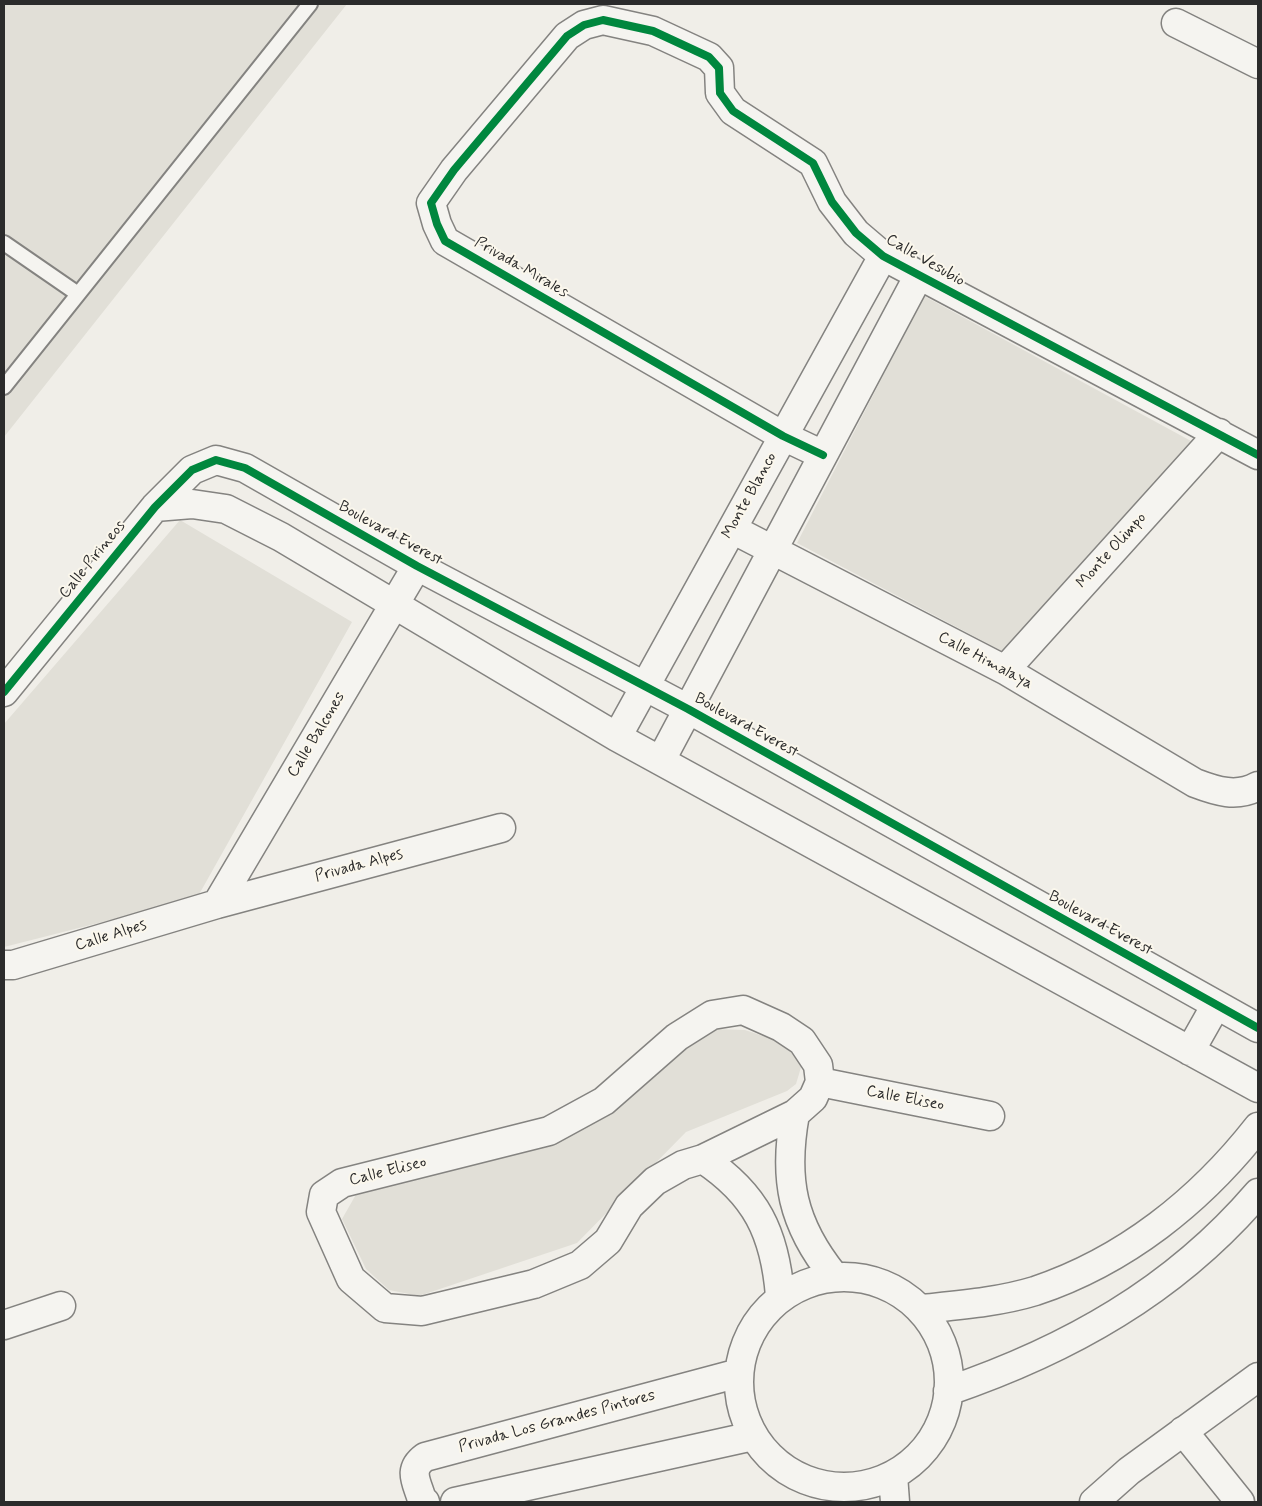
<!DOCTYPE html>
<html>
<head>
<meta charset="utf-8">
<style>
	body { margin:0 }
	#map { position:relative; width:1262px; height:1506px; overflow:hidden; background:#f0eee8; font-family:Mynerve,sans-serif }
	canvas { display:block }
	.frame { position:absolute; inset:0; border:5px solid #2b2b2b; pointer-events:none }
</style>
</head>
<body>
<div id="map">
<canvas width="1262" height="1506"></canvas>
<div class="frame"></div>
</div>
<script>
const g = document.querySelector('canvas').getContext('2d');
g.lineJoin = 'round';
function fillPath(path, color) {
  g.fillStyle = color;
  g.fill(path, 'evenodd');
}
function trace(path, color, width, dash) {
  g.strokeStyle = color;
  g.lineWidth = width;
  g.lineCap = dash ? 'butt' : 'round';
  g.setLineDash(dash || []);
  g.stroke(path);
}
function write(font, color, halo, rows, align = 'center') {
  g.font = font + ' Mynerve,sans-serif';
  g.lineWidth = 4;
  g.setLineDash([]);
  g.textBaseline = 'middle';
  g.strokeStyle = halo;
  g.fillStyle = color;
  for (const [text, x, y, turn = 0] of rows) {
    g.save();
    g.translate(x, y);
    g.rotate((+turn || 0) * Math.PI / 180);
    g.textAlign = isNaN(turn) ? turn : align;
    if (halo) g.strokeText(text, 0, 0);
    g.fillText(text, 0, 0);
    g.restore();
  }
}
fillPath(new Path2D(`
	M4 4H347L4 437Z
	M924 296 1191 441 1004 652 797 543Z
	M180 520 352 622 197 898 4 947V724Z
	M714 1029 745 1030 781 1042 802 1064 796 1084 787 1091 686 1132 577 1243 419 1296 389 1290 366 1269 342 1219 358 1191 555 1141 686 1045Z`), '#e1dfd7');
const lane = new Path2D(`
	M4 243 78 294
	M4 387 310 4`);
const street = new Path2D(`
	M1176 23 1258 64
	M823 455 783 436 445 241 437 224 431 203 454 170 567 36 584 25 603 20 653 31 709 57 719 68 720 93 733 111 813 163 832 202 856 233 883 256 1258 455
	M155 507 192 504 226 509 281 537 617 737 1258 1088
	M732 529 1005 670 1195 783C1216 791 1237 798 1258 786
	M1005 670 1219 433
	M4 692 155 507 192 470 216 460 245 468 417 566 688 709 1258 1028
	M617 737 883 256
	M661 760 919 275
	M217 904 417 566
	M4 965H13L217 904 501 828
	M743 1010 781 1027 802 1041 818 1065 820 1082 813 1098 795 1114 703 1159 683 1165 655 1181 629 1206 608 1241 580 1265 534 1284 422 1311 385 1308 351 1279 321 1212 324 1195 342 1183 549 1131 604 1101 677 1037 712 1015Z
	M1190 1051 1216 1005
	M820 1082 990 1116
	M795 1114C783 1179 792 1224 834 1276
	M703 1159C756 1194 775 1233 780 1296
	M739 1382a105 105 0 1 1 210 0a105 105 0 1 1-210 0Z
	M922 1309C960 1305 999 1302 1035 1291 1125 1261 1200 1201 1258 1127
	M4 1325 61 1306
	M948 1391C1068 1350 1174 1291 1258 1193
	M1183 1431 1240 1502
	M893 1475 895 1502
	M425 1502 422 1500C417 1482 407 1470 425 1457L739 1373
	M455 1502 753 1436
	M1094 1502 1129 1471 1258 1377`);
trace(lane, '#848380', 18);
trace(street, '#848380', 31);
trace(lane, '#f5f4f0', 14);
trace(street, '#f5f4f0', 28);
trace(new Path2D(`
	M823 455 783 436 445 241 437 224 431 203 454 170 567 36 584 25 603 20 653 31 709 57 719 68 720 93 733 111 813 163 832 202 856 233 883 256 1258 455
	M4 692 155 507 192 470 216 460 245 468 417 566 688 709 1258 1028`), '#00873e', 8);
write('16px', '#2b2b2b', '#fbf7ec', [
	["Calle Vesubio",925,261,30],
	["Privada Mirales",521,268,30],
	["Monte Blanco",750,496,-61],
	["Boulevard Everest",390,534,29],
	["Monte Olimpo",1112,551,-48],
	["Calle Pirineos",93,560,-51],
	["Calle Himalaya",985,661,28],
	["Boulevard Everest",746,726,29],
	["Calle Balcones",317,735,-59],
	["Privada Alpes",359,866,-15],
	["Boulevard Everest",1100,924,29],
	["Calle Alpes",111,936,-17],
	["Calle Eliseo",905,1099,11],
	["Calle Eliseo",388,1172,-14],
	["Privada Los Grandes Pintores",557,1422,-15]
]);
</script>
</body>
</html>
